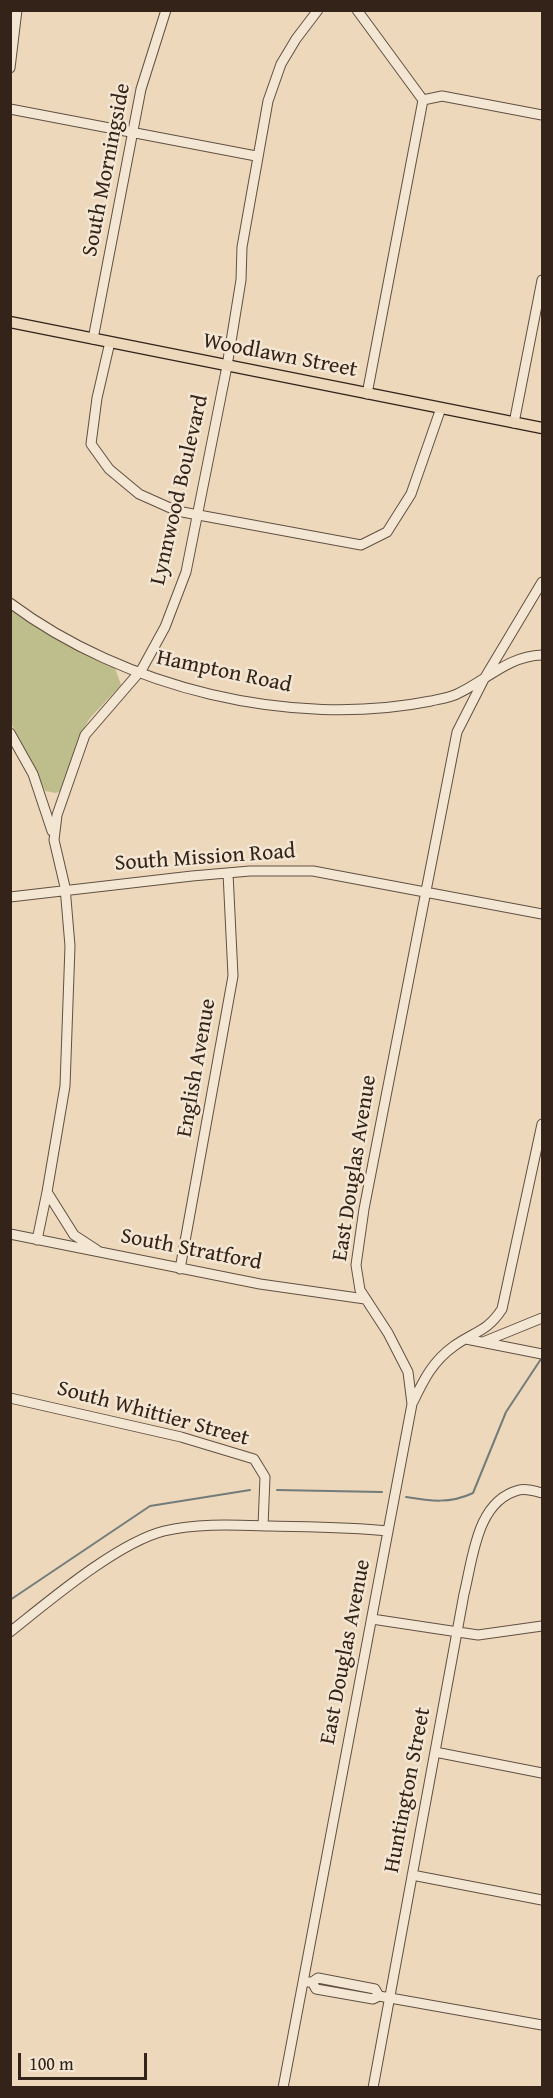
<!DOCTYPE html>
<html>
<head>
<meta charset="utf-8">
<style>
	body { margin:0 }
	#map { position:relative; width:553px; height:2098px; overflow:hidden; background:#edd8bc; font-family:"Gentium Book Plus",serif }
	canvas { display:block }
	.frame { position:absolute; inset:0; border:12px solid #332319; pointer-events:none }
	.scale { position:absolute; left:18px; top:2053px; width:129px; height:27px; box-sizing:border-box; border:3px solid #332319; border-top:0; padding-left:8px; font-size:18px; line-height:21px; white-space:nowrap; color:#332319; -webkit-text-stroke:4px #f3e6d3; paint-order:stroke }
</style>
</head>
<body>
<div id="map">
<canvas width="553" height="2098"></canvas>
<div class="frame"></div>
<div class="scale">100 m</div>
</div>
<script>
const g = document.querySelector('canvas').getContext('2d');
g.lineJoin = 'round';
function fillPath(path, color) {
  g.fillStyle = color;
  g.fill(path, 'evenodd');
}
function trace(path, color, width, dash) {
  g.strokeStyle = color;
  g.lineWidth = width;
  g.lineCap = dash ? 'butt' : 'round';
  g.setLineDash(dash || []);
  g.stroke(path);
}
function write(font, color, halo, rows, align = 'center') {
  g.font = font + ' "Gentium Book Plus",serif';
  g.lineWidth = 5;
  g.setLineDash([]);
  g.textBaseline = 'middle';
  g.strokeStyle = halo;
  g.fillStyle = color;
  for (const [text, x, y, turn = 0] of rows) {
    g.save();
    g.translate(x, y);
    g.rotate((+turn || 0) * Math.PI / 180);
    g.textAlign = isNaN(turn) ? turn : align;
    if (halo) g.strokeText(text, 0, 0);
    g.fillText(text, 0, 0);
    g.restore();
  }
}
fillPath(new Path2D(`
	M10 610 77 649 114 665 121 685 90 718 79 737 60 791 56 793 45 791 11 723Z`), '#bebd8c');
trace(new Path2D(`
	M277 1490 382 1492
	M406 1497C430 1501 450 1504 473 1493L506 1412 541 1359
	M10 1600 150 1506 250 1490`), '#737c7a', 2);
const minor = new Path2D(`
	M357 10 423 100 442 96 542 115
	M10 68 17 10
	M10 109 256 156
	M93 339 141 89 166 10
	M110 342 97 398 91 444 109 469 139 494 177 511 361 545 387 532 411 494 441 408
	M367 394 423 100
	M514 423 542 280
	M10 603C124 688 291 729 431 701 439 699 449 698 457 694 487 680 508 656 542 655
	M10 733 33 774 52 831
	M10 897 192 876 250 871H313L542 914
	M10 1234 260 1284 365 1299
	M37 1240 47 1192
	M97 1250 74 1235 47 1192 65 1086 70 946 65 887 54 840 57 815 85 735 142 669 165 627 186 572 227 366 241 280 242 247 268 101 281 64 296 39 318 10
	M180 1269 233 976 228 873
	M466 1339 542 1354
	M483 1342 542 1318
	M10 1398 181 1437 254 1459 265 1477 263 1526
	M413 1402C424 1379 433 1361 454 1346 475 1331 487 1332 502 1309L542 1124
	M372 1619 478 1635 542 1626
	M10 1632C49 1601 117 1543 164 1531 198 1523 234 1525 269 1526 309 1527 348 1527 388 1531
	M435 1752 542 1773
	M412 1875 542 1900
	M307 1982H312L318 1978 375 1989 379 1996
	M312 1982 316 1989 373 1999 379 1996 542 2025
	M283 2088 412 1404 408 1372 388 1333 360 1290 356 1265 364 1209 457 732 484 679 542 582
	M373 2088 464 1594C473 1559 476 1501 519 1490 526 1488 535 1491 542 1493`);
const major = new Path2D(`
	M10 322 542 428`);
trace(minor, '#625042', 11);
trace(major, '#332319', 13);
trace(minor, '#f3e6d3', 9);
trace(major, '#edd8bc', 10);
write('22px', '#332319', '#f3e6d3', [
	["South Morningside",107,170,-79],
	["Woodlawn Street",280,356,11],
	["Lynnwood Boulevard",180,490,-77],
	["Hampton Road",224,672,12],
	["South Mission Road",205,858,-4],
	["English Avenue",197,1068,-80],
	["East Douglas Avenue",355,1168,-81],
	["South Stratford",191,1250,11],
	["South Whittier Street",153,1414,15],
	["East Douglas Avenue",346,1652,-79],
	["Huntington Street",408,1790,-79]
]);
</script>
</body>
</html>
